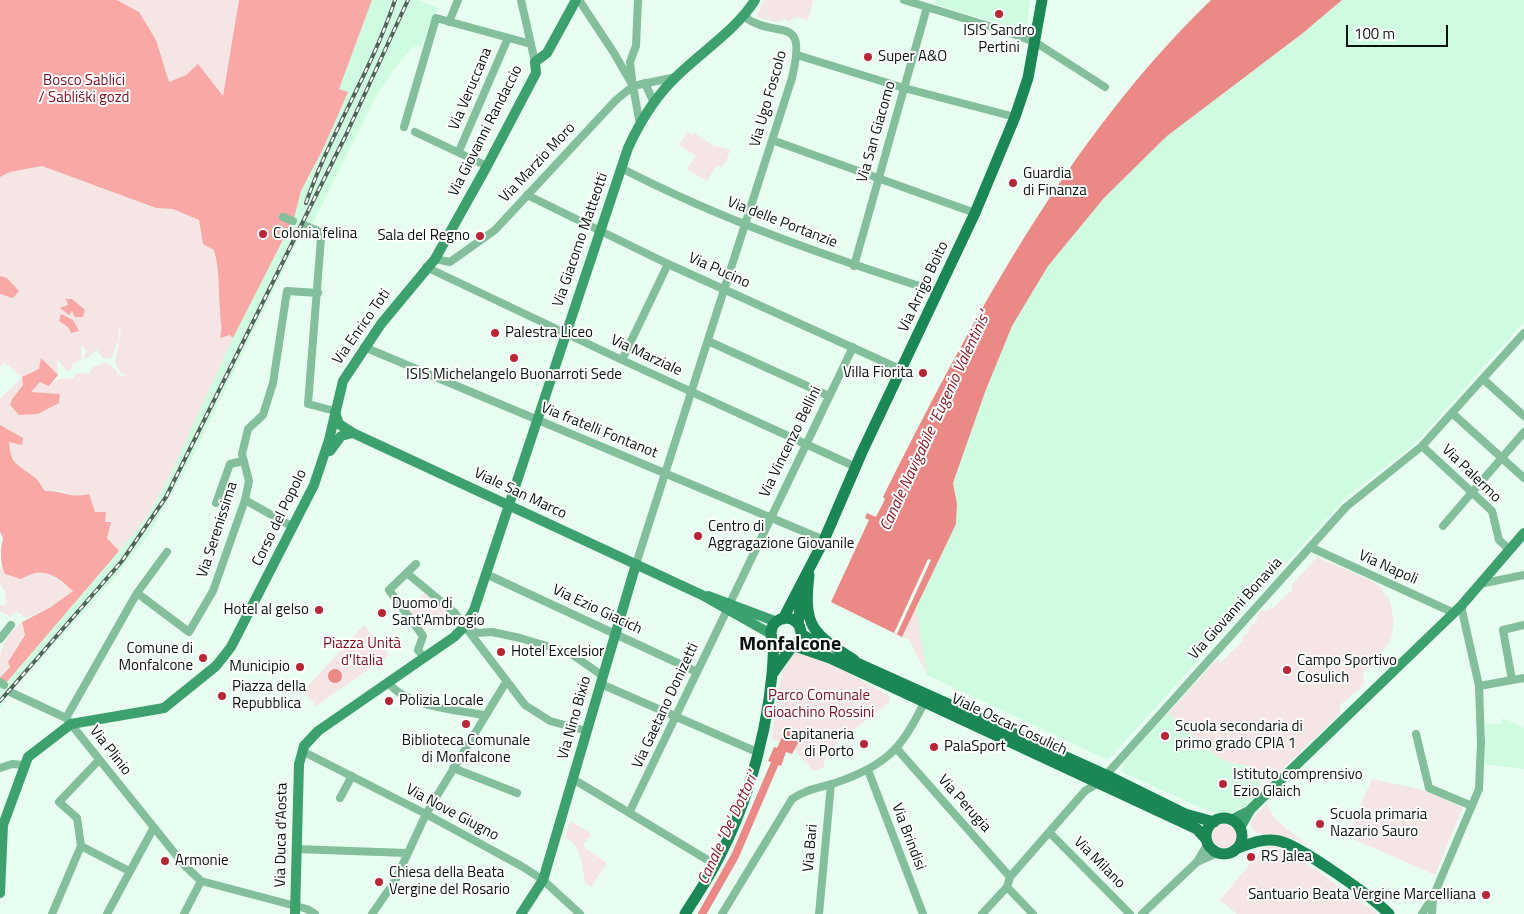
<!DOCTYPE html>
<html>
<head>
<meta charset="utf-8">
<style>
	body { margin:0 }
	#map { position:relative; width:1524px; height:914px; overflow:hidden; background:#e8fef0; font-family:"Titillium Web",sans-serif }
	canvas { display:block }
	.scale { position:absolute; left:1346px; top:25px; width:102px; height:22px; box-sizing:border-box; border:2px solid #07140c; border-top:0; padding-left:6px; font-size:15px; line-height:18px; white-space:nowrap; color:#07140c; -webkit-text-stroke:4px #fff; paint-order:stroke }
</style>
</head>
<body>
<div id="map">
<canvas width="1524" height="914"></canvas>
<div class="scale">100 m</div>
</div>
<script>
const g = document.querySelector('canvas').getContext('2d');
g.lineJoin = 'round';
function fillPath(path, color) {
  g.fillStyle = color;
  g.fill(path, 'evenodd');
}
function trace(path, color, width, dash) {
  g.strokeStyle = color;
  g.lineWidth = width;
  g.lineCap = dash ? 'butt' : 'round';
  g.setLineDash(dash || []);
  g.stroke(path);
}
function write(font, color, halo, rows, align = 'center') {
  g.font = font + ' "Titillium Web",sans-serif';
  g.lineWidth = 4;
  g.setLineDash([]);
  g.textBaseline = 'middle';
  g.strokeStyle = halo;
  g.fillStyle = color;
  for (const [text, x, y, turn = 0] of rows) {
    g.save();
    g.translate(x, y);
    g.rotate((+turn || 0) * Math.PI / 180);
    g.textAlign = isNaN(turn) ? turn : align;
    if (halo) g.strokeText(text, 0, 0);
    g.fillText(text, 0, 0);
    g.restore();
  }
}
fillPath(new Path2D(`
	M372 0H418L439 8 433 17 421 47H413L393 70 373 102 312 225 306 223 193 456 151 531 117 575 11 692 0 708V690L114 557 145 519 165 485 233 338 294 218 301 191 323 149 347 92 339 89Z
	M936 0H1030L1027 25 1015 29 935 4Z
	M1342 0H1524V322L1414 445 1347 496 1108 760 927 675 916 608 956 524 957 504 953 484 985 392 1012 326 1048 266 1104 198 1167 136 1303 33Z
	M1168 713 1216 755 1230 763 1252 766 1264 778 1257 785 1260 789 1247 805 1231 813 1215 814 1122 772 1125 761Z
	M1503 718 1524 728V769L1485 764 1486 724H1504L1501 721Z`), '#cffce0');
fillPath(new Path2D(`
	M117 0H239L223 97 186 75 169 82 156 40 139 12Z
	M764 0H813L808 20 796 17 788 22 786 19 776 22 756 17Z
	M688 132 692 135 695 133 712 145 730 150 726 162 721 167 717 165 707 181 687 169 696 156 679 145Z
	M42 166 156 208 173 209 199 220 203 244 214 250C219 270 218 289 220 310 220 322 223 324 220 337L230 334 233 338 165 485 145 519 119 551C107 544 109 536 105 524 102 512 73 495 61 491 56 490 50 491 45 491L34 476 18 467 10 452 9 442 0 425V399L22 377 5 363 0 367V177L10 172ZM119 329H121L115 362 119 371 127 377 118 375 115 369 106 362 92 368 89 374 76 373 73 378 57 379 49 386 40 382 30 392 60 394 59 403 12 399 31 372 53 370 58 375 57 359 68 372 71 370 73 364 82 359 81 344 87 351 84 355 85 360 97 350 103 359 112 358 118 340Z
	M1317 557 1372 581 1380 587 1390 601 1394 621 1391 639 1379 657 1363 673 1364 685 1339 706 1341 713 1268 783 1252 766 1230 763 1215 755 1168 713 1217 659 1220 663 1244 640 1242 638 1249 631 1248 629 1258 619 1256 616 1262 609 1265 612 1270 608 1272 609 1293 589 1291 586Z
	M0 565 5 574 49 573 73 591 51 607 26 618 17 611 10 617 0 611V606L7 604 5 591 0 584Z
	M425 593 451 613 423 630 407 608Z
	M916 608 927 675 909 640 902 637Z
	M22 622 25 634 8 662 10 667 0 678C0 649 0 641 22 622Z
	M364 625 389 655 316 706 303 691Z
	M796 652 826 660 890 697 889 702 827 751 823 768 813 771 792 747 772 739C776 715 776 667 796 652Z
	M1372 779 1423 790 1463 807 1435 875 1347 836Z
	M1267 804 1274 818 1282 825 1308 845 1292 838 1257 833 1252 829 1250 821Z
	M570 821 591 834 584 844 585 848 607 863 591 887 585 883C582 866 582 846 565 837Z
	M1210 836a14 14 0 1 1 28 0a14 14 0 1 1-28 0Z
	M1272 846 1287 850 1378 914H1237L1220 900 1264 847Z`), '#f5e5e4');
fillPath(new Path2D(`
	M0 0H117L139 12 156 40 169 82 186 75 198 64 223 96 239 0H372L339 89 348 92 323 149 301 191 294 218 233 338 230 335 220 338C223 325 220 322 220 310 218 288 220 273 214 250L203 244 199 220 173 209 156 208 42 166 10 172 0 177Z
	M0 276 7 278 19 291 13 298 0 294Z
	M66 299H72L85 310 83 317H75L72 311 69 315 60 308 68 305Z
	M61 314 73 320 79 331 71 333 68 327 59 321Z
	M41 358 58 375 49 386 40 382 31 392 60 394 59 403 38 414 19 415 10 405 12 399 23 385 22 377 39 369Z
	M0 425 23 438 22 445 9 442C11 465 17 464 33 476 38 479 41 486 45 491 64 490 70 499 89 494L95 512H106L105 522H111L107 538 119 551 6 683 0 678 10 667 8 662 25 635 22 622 51 607 73 591C55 575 44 566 21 579L5 574C0 564 0 548 3 539L0 531Z`), '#f9a8a5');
fillPath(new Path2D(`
	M1211 0H1342L1303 33 1167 136 1104 198 1048 266 1012 326 985 392 953 483 957 504 956 524 902 637 831 602 869 520 865 518 867 513 876 517 885 499 883 497C972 320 1067 139 1211 0Z
	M328 676a7 7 0 1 1 14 0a7 7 0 1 1-14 0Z
	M790 728 803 734 792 754 786 752 781 766 768 761 774 747 777 748 783 735Z`), '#eb8987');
fillPath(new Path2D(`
	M928 559 931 560 897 634 894 633Z`), '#e8fef0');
trace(new Path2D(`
	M702 914 735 856 778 756`), '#eb8987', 8);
trace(new Path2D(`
	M521 0 535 62
	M579 0 614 53 633 86 640 125
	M904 0 1005 31 1035 42 1105 87
	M449 22 458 0
	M797 55 904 88 1015 117
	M632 79 630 62 636 46 638 0
	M645 83 654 103
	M404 127 436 18 531 44
	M415 132 487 166
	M772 140 975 213
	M459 151 508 38
	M621 168C721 220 831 258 938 292
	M527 195 668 264 902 370
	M283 217 293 221
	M304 225 320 232 321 238 308 404 335 411
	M435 259 450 262 495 230 616 100 633 86 676 77
	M854 266 927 7
	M426 267 622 360 856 467
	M708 341 829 396
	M364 347 824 540
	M622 360 668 264
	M1483 379 1524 416
	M1452 413 1524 478
	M1422 446 1492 511 1499 540 1509 549
	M245 500 293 527
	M216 503 230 464 243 461
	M1443 526 1524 432
	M1310 547 1454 613
	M416 564 389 590 423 636 418 650 424 658
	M636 564 792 78C808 10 778 42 743 16
	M408 574 454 612 525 705 550 721 587 731
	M486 574 697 672
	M1480 584 1524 575
	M137 593 189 632 213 591 245 500 249 481 242 454 248 429 263 415 273 383 287 291 318 293
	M730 603 853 347
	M469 628 477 633 492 632 520 638 570 653 603 676
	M0 639 11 625
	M1512 680 1503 630 1524 625
	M0 682 4 685
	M389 683C405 706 457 710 484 715
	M601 684 757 752
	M1479 686 1524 678
	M10 692 66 718 185 866 201 881 307 909 315 914
	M66 718 137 593 167 552
	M1416 734 1429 788 1472 806
	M897 749 1010 877
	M302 751 426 814 523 867 543 880 580 914
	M0 768 12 764 24 765
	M453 768 517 793
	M868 770 923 914
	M573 779 716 865
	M340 798 352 776
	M629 813 727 610
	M1049 832 1130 914
	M81 846 77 818 59 802 99 760
	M81 846 129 871
	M296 849 407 853
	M1197 862 1217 853
	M1007 887 1033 914
	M52 914 81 846
	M107 914 154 827
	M184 914 201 881
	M372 914 395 881 426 814 506 682
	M722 914 792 799C806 789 820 788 835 783 888 765 902 748 926 699
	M819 914 831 784
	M982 914 1007 887 1010 877 1085 791 1098 783 1106 775 1346 507 1422 446 1524 333
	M1142 914 1197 862 1208 843
	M1422 914 1433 897 1479 789 1481 743 1479 686 1461 606
	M1432 914 1433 899`), '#83bf9b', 8);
trace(new Path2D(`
	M335 412 339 424 353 433 702 595 771 634
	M330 451 341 436 353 433
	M708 596 777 622
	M1231 820 1249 811
	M1240 828 1250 810 1262 798 1461 606 1524 533
	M0 893 3 825 28 757 71 724 164 708 216 666 231 647 314 485 329 440 343 381 381 324 435 259 487 166 536 73 535 62 547 53 576 0
	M295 914 299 764 304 746 318 731 454 637 465 626 474 610 628 148C639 124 652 102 670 83 696 55 734 33 755 0
	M521 914 543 880 636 564`), '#3da16d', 10);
trace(new Path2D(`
	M809 575C803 627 812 633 854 660
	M771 633a15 15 0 1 1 30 0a15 15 0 1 1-30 0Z
	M783 619 824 540 862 452 975 213 1015 117 1028 78 1042 0
	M798 624 802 592
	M801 634 825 648
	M795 646 830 658 1197 829 1206 839
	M846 658 1106 775 1185 814 1214 822
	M773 673 791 648
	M1206 836a18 18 0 1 1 36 0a18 18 0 1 1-36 0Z
	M1238 848C1252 843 1264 838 1279 841 1299 845 1374 898 1389 914
	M685 914C695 898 706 882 715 865 751 799 772 717 774 642`), '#1a8755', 11);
const rail = new Path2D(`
	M306 203C330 133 372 70 395 0
	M0 701 122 561 166 497 345 137 408 0`);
trace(rail, '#536359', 4);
trace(rail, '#fff', 2, [5.5]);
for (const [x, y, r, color] of [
	[999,14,5,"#b72634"],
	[868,57,5,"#b72634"],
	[1013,183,5,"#b72634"],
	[263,234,5,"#b72634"],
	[480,236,5,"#b72634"],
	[495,333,5,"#b72634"],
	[514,358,5,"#b72634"],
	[923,373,5,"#b72634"],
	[698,536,5,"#b72634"],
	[319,610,5,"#b72634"],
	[382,613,5,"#b72634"],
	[501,652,5,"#b72634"],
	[203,658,5,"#b72634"],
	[300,667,5,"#b72634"],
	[1287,670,5,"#b72634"],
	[222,696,5,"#b72634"],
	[389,701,5,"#b72634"],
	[466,724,5,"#b72634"],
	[1165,736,5,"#b72634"],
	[864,744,5,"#b72634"],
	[934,747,5,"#b72634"],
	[1223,784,5,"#b72634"],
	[1320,824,5,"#b72634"],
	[1251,857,5,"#b72634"],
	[165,861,5,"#b72634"],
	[379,882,5,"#b72634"],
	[1486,895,5,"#b72634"]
]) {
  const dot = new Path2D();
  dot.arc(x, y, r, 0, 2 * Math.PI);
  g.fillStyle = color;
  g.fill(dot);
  trace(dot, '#fff', 2);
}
write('15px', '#07140c', '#fff', [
	["ISIS Sandro",999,31,"center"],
	["Pertini",999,48,"center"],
	["Super A&O",878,57],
	["Guardia",1023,174],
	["di Finanza",1023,191],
	["Colonia felina",273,234],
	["Sala del Regno",470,236,"right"],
	["Palestra Liceo",505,333],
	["Villa Fiorita",913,373,"right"],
	["ISIS Michelangelo Buonarroti Sede",514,375,"center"],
	["Centro di",708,527],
	["Aggragazione Giovanile",708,544],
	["Duomo di",392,604],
	["Sant'Ambrogio",392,621],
	["Hotel al gelso",309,610,"right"],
	["Comune di",193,649,"right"],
	["Monfalcone",193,666,"right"],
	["Hotel Excelsior",511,652],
	["Campo Sportivo",1297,661],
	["Cosulich",1297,678],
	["Municipio",290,667,"right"],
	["Piazza della",232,687],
	["Repubblica",232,704],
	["Polizia Locale",399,701],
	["Scuola secondaria di",1175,727],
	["primo grado CPIA 1",1175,744],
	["Capitaneria",854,735,"right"],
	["di Porto",854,752,"right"],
	["Biblioteca Comunale",466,741,"center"],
	["di Monfalcone",466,758,"center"],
	["PalaSport",944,747],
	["Istituto comprensivo",1233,775],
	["Ezio Glaich",1233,792],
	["Scuola primaria",1330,815],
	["Nazario Sauro",1330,832],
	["RS Jalea",1261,857],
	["Armonie",175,861],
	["Chiesa della Beata",389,873],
	["Vergine del Rosario",389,890],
	["Santuario Beata Vergine Marcelliana",1476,895,"right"]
], 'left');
write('15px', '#840b1e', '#fff', [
	["Bosco Sablici",84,81],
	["/ Sabliški gozd",84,98],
	["Piazza Unità",362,644],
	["d'Italia",362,661],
	["Parco Comunale",819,696],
	["Gioachino Rossini",819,713]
]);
write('15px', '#07140c', '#fff', [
	["Via Veruccana",471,89,-67],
	["Via Ugo Foscolo",769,99,-74],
	["Via Giovanni Randaccio",486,131,-63],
	["Via San Giacomo",877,132,-74],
	["Via Marzio Moro",538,163,-47],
	["Via delle Portanzie",782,223,21],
	["Via Giacomo Matteotti",581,240,-71],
	["Via Pucino",719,271,24],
	["Via Arrigo Boito",924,287,-65],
	["Via Enrico Toti",362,327,-55],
	["Via Marziale",646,356,25],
	["Via fratelli Fontanot",599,431,22],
	["Via Vincenzo Bellini",791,442,-64],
	["Via Palermo",1471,474,44],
	["Viale San Marco",520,494,25],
	["Corso del Popolo",280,518,-64],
	["Via Serenissima",218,530,-72],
	["Via Napoli",1388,568,24],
	["Via Giovanni Bonavia",1236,609,-48],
	["Via Ezio Giacich",597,610,25],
	["Via Gaetano Donizetti",666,706,-65],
	["Via Nino Bixio",575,718,-74],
	["Viale Oscar Cosulich",1009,725,25],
	["Via Plinio",110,751,52],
	["Via Perugia",964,804,48],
	["Via Nove Giugno",452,813,28],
	["Via Duca d'Aosta",282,835,-89],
	["Via Brindisi",908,837,69],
	["Via Bari",811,848,-85],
	["Via Milano",1099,863,45]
]);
write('italic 16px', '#8d1925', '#fff', [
	["Canale Navigabile \"Eugenio Valentinis\"",936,421,-65],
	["Canale \"De' Dottori\"",729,828,-65]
]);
write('bold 20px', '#07140c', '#fff', [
	["Monfalcone",790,645]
]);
</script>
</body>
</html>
